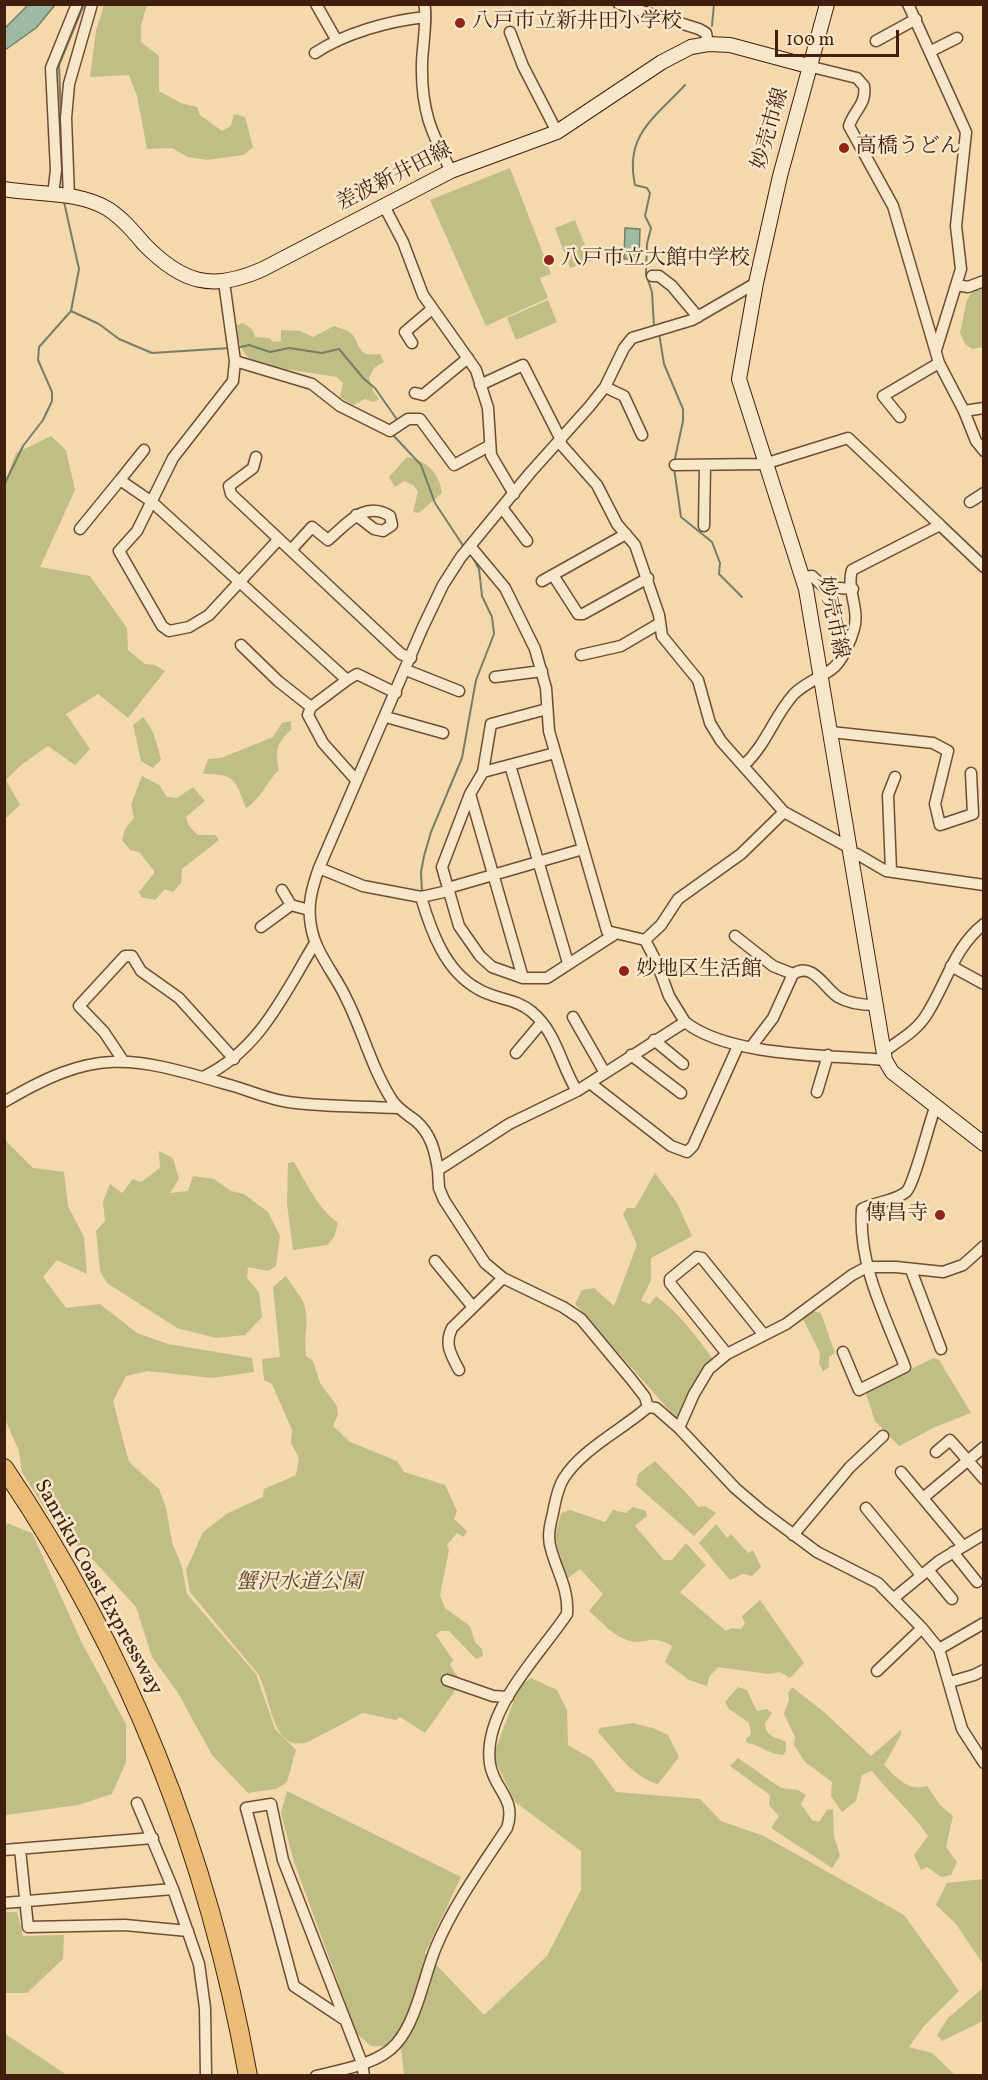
<!DOCTYPE html>
<html>
<head>
<meta charset="utf-8">
<style>
	body { margin:0 }
	#map { position:relative; width:988px; height:2080px; overflow:hidden; background:#f3d9ab; font-family:Vollkorn,serif }
	canvas { display:block }
	.frame { position:absolute; inset:0; border:6px solid #401f0e; pointer-events:none }
	.scale { position:absolute; left:775px; top:30px; width:124px; height:27px; box-sizing:border-box; border:3px solid #401f0e; border-top:0; padding-left:8px; font-size:18px; line-height:21px; white-space:nowrap; color:#401f0e; -webkit-text-stroke:4px #f7e6c8; paint-order:stroke }
</style>
</head>
<body>
<div id="map">
<canvas width="988" height="2080"></canvas>
<div class="frame"></div>
<div class="scale">100 m</div>
</div>
<script>
const g = document.querySelector('canvas').getContext('2d');
g.lineJoin = 'round';
function fillPath(path, color) {
  g.fillStyle = color;
  g.fill(path, 'evenodd');
}
function trace(path, color, width, dash) {
  g.strokeStyle = color;
  g.lineWidth = width;
  g.lineCap = dash ? 'butt' : 'round';
  g.setLineDash(dash || []);
  g.stroke(path);
}
function write(font, color, halo, rows, align = 'center') {
  g.font = font + ' Vollkorn,"Noto Serif JP",serif';
  g.lineWidth = 5;
  g.setLineDash([]);
  g.textBaseline = 'middle';
  g.strokeStyle = halo;
  g.fillStyle = color;
  for (const [text, x, y, turn = 0] of rows) {
    g.save();
    g.translate(x, y);
    g.rotate((+turn || 0) * Math.PI / 180);
    g.textAlign = isNaN(turn) ? turn : align;
    if (halo) g.strokeText(text, 0, 0);
    g.fillText(text, 0, 0);
    g.restore();
  }
}
fillPath(new Path2D(`
	M104 5H147L141 25V42L159 56V91L181 103 197 107 200 115 222 131 231 126 234 114 245 117 253 147 244 155 207 160 188 157 172 148 147 149 137 96 129 75 90 77 96 31Z
	M510 168 551 274 540 278 548 298 486 326 430 200Z
	M575 220 591 261 570 268 555 228Z
	M983 287V347L972 349 965 344 960 333 967 300 972 292Z
	M548 300 557 322 516 340 507 318Z
	M243 323 252 329 255 337 270 338 273 342 281 341V330L300 331 313 337 334 326C338 328 344 329 348 331 363 341 353 358 380 354L384 362 374 368 369 378 373 391 379 399 373 402 365 399 353 405 340 397 343 383 337 377 258 365C241 355 240 344 235 326Z
	M51 436 66 450 75 490 40 567 90 576 127 628 128 650 145 664 155 665 165 671 128 718 98 694 66 714 90 749 75 765 48 746 21 765 6 780 20 805 5 819V482L16 453Z
	M407 457C427 461 439 472 442 493L419 513 413 512 418 491 413 485 404 481 395 487 389 477Z
	M143 717C153 727 158 746 161 760L153 768 141 761 133 725Z
	M291 721V730C276 743 275 752 279 770 266 782 261 799 246 808 235 779 235 774 203 774L208 759 221 758 273 737 282 723Z
	M142 776 159 785 167 797 177 798 193 787 205 801 186 817 189 826 198 835H215L219 840 182 869 181 883 173 892 165 889 155 900 141 897 139 892 155 872 139 852 130 850 122 840 125 829 134 818 131 805Z
	M5 1140 33 1168 64 1172 68 1206 84 1237 87 1274 57 1260 43 1277 66 1308 100 1304 137 1333 168 1344 252 1358 254 1372 211 1378 148 1371 126 1376 113 1401 129 1462 159 1489 166 1508 172 1542 182 1567 187 1594 256 1674 275 1729 296 1750 287 1782 276 1789 248 1793 212 1755 178 1693 152 1657 136 1607 95 1562 77 1545 64 1540 22 1472 19 1451 5 1419Z
	M159 1151 173 1158 179 1179 170 1193 188 1191 193 1176 214 1179 231 1191 244 1194 268 1212 280 1236 276 1266 268 1271 248 1267 247 1278 259 1292 262 1317 245 1335 216 1338 177 1328 107 1283 100 1271 96 1231 105 1221 103 1202 110 1184 122 1193 133 1179 141 1182 160 1168Z
	M294 1162C307 1184 317 1207 338 1223L334 1237 327 1245 293 1250 287 1204 288 1163Z
	M655 1173 677 1203 692 1236 651 1258V1280L641 1301 650 1304 656 1296C679 1313 696 1336 713 1359L677 1419 575 1304 582 1290 594 1288 614 1306 637 1245 623 1214 627 1208H635Z
	M286 1276C291 1285 301 1296 304 1304 310 1322 303 1339 306 1356L313 1361 320 1383 337 1406 338 1415 333 1426 350 1442 397 1461 404 1472 445 1485 457 1511 454 1519 467 1531 464 1537 457 1533 447 1545 449 1550 440 1595 445 1608 470 1626 475 1642 482 1649 483 1656 476 1659 449 1631H440L436 1635 453 1660 450 1665 461 1682 425 1733 400 1717 396 1720 363 1713 308 1742C271 1754 271 1695 258 1674L190 1592 186 1570 203 1532 228 1513 263 1497 264 1489 296 1475 299 1458 291 1443 292 1430 272 1384 264 1380 262 1359 280 1357 273 1287Z
	M813 1311 821 1313 835 1353 829 1357V1367L823 1371 819 1364 820 1353 803 1319Z
	M934 1358 939 1360 971 1413 935 1427 899 1446 875 1421 865 1391Z
	M655 1461 693 1500 698 1507 705 1506 716 1513 694 1536 636 1485 638 1474Z
	M633 1507 646 1511 647 1516 635 1526 664 1560H672L686 1543 706 1565 680 1592 726 1631 732 1628 741 1629 745 1624 742 1616 760 1600 804 1663 790 1678 780 1672 768 1674 718 1667 709 1677 707 1686 689 1680 665 1662 672 1646C649 1632 646 1647 627 1640 613 1636 600 1620 589 1611L603 1594 580 1569 567 1579 555 1537 561 1513 570 1510 605 1522 613 1510 626 1513Z
	M7 1523 32 1533 82 1643 126 1724V1762L112 1794 78 1805 6 1815 4 1538Z
	M716 1524 727 1538 731 1534 748 1553 753 1550 761 1567 752 1576 743 1574 730 1580 699 1543Z
	M531 1678 557 1690 567 1710 568 1745 592 1759 616 1792 700 1799 721 1821 764 1836 904 1915 959 1991 924 2026 909 2047 932 2053 955 2075H404L401 2047 371 2046 357 2034 294 1862 281 1813 287 1791 461 1877 425 1953 484 2015 547 1956 581 1890V1851L515 1802 493 1756 519 1687Z
	M738 1687 747 1690 757 1711 767 1709 772 1713 765 1723C766 1738 775 1736 786 1742V1751L783 1755C768 1754 761 1745 747 1743L746 1739 751 1734 749 1723 729 1709 725 1702Z
	M792 1687 824 1712 871 1756 901 1730V1735L884 1765C896 1777 908 1792 927 1786L940 1805 953 1816 946 1847 957 1862 951 1875 941 1877 927 1867 921 1870 914 1855 928 1836C912 1812 890 1794 872 1771L862 1775 856 1801 842 1812 831 1796 832 1782 805 1762 794 1745 795 1737 784 1714 789 1699 788 1693Z
	M633 1723 653 1728 668 1735 679 1757 658 1784C633 1778 615 1750 598 1732L600 1728Z
	M738 1758 781 1788 798 1790 806 1795 801 1804 812 1820 819 1822 827 1810 833 1809 834 1836 840 1856 832 1868 771 1828 779 1816 769 1805 770 1795 730 1766Z
	M983 1879H984L983 1964 956 1924 936 1905 947 1883Z
	M5 1912H17L23 1936 64 1935 63 1959 27 1993H5Z
	M983 1988V2021L942 2041 937 2035 948 2018Z
	M4 2033 67 2075H5Z`), '#c0be85');
const water = new Path2D(`
	M28 5H55L36 28 5 50V28Z
	M625 228 640 229 639 259H624Z`);
fillPath(water, '#9dbba4');
trace(water, '#787d68', 1.5);
trace(new Path2D(`
	M712 26 714 4
	M61 118 59 65 84 4
	M62 157 63 190
	M64 202 79 269 71 311 99 324 119 339 152 353 230 348
	M654 327 652 292 646 274 647 244 651 228 645 216 650 193 647 188 635 185C624 134 656 117 685 85
	M659 333 664 364 683 409V421L674 463
	M236 348 249 345 270 352 289 348 322 353 339 349 364 379 375 388 398 421
	M393 435 421 465 435 503 464 547
	M674 468 681 517 712 542 720 563 719 574 742 597
	M4 485 23 446 43 420 52 401V392L38 360 39 347 71 311
	M422 893 421 872 424 856 431 832 462 758 476 680 494 634 492 617 482 596 479 569 472 556`), '#787d68', 2);
const street = new Path2D(`
	M316 4 337 41
	M424 4C428 15 422 50 422 64 421 110 431 132 451 171
	M619 4 699 29 706 33 708 44
	M908 4 966 132 956 226 961 269 936 350
	M510 32 523 66 557 132
	M876 41 916 19
	M931 51 957 38
	M315 53C345 33 389 21 425 17
	M812 67 857 78 864 86C867 104 854 110 849 126L893 206 939 363 964 411 976 441 984 451
	M53 195 56 170 51 68 77 4
	M69 197 66 118 69 84 92 4
	M384 206 403 242 423 295 476 370 488 408 491 455 514 494
	M652 276H659L672 286 698 317
	M224 282 235 361 233 381 173 458 137 531 119 551 162 626 169 631 189 627 209 615 279 539
	M756 283 692 320 632 338 624 348 605 387 589 407 530 473 461 557 443 585 422 629 319 868C312 888 307 905 311 926 315 953 336 975 347 1000 363 1032 372 1069 392 1100 399 1110 407 1114 416 1121 431 1134 435 1151 438 1170L509 1124 577 1091 685 1022C729 1057 829 1055 885 1060
	M957 285 968 287 984 281
	M412 343 405 332 432 309
	M235 361 312 384 340 406 390 431 408 419H420L454 465 489 446
	M480 385 523 365 561 440
	M605 387 624 396 642 435
	M415 393 423 395 468 358
	M964 411 984 408
	M900 417 883 396 939 363
	M559 442 597 485 617 524 635 545 659 615 662 636 698 680 710 723 721 741 784 812 850 848
	M256 457 253 468 229 486 231 494 401 654 411 658
	M675 465 764 464 848 438 940 525 852 570C846 589 860 609 854 629 851 640 842 662 832 669 820 678 805 683 794 694 774 716 766 745 744 765
	M120 480 144 450
	M970 502 984 493
	M503 509 527 541
	M940 525 984 567
	M704 526 705 465
	M80 529 120 480 152 502 347 680 357 674 396 693
	M470 546 505 588 535 649 546 688 549 731 607 931 645 940 657 963 669 996 685 1022
	M291 550 312 527 328 540C347 524 364 500 390 516L392 525 383 531 374 529 356 515
	M553 575 578 614H583L648 578
	M803 577 812 576 824 587 853 589
	M542 581 626 534
	M241 645 278 681 311 707
	M581 655 621 646 660 623
	M406 670 459 691
	M495 677 542 671
	M347 680 311 707 308 715 323 743 356 780
	M386 717 443 733
	M831 732 933 743 948 751 935 804 940 825 973 814 971 773
	M510 765 568 963
	M483 772 555 753
	M470 794 523 978
	M583 849 448 888 459 926 480 956 492 967 523 978H547L615 934
	M851 854H857L886 871 984 885
	M319 868 363 886 421 897C431 931 445 971 478 989 496 1000 516 998 532 1012 557 1033 561 1066 577 1091
	M891 871 888 795 895 777
	M448 888 442 867 470 794 483 772 491 724 547 709
	M282 890 291 905 309 910
	M421 897 448 891
	M261 927 291 905
	M735 936 773 966 793 974
	M645 940 661 925 678 899 741 854 784 812
	M951 966 984 984
	M573 1017 605 1073
	M654 1040 683 1064
	M751 1047 773 1018 793 974C813 961 824 988 838 997 848 1003 864 1005 875 1005
	M883 1052C897 1042 915 1032 925 1017 946 986 953 948 984 924
	M516 1053 542 1022
	M631 1055 681 1093
	M122 1059 104 1032 79 1006 125 956H132L141 971 179 998 234 1059
	M203 1077C260 1050 284 994 315 943
	M590 1083 671 1146 687 1152 693 1146 738 1046
	M817 1092 828 1055
	M4 1102C95 1048 128 1055 226 1084 246 1089 267 1099 288 1102 323 1107 361 1106 397 1108
	M438 1170 439 1188 444 1200 485 1263 503 1278 563 1307 581 1319 631 1379 645 1397 648 1407
	M435 1261 473 1307
	M911 1270 941 1349
	M843 1352 859 1390 905 1367C885 1315 858 1265 862 1209 875 1202 895 1201 906 1192 914 1185 929 1123 935 1108
	M727 1354 670 1283V1279L697 1257 702 1258 764 1335
	M459 1370C451 1355 444 1344 452 1328L503 1278
	M648 1407 656 1408 679 1428 735 1488 762 1511 817 1552 878 1583 922 1628 939 1649 962 1729 984 1763
	M679 1428 694 1394 709 1369 727 1354 786 1324 852 1275 867 1267H896L943 1272 963 1265 984 1246
	M936 1452 950 1440 984 1479
	M901 1472 962 1545
	M923 1498 984 1447
	M866 1508 921 1575
	M793 1535 850 1467 883 1436
	M953 1552 977 1582
	M928 1570 952 1599
	M894 1598 939 1561 984 1534
	M939 1649 984 1623
	M877 1671 922 1628
	M447 1680 493 1696 508 1697
	M950 1682 974 1675 984 1670
	M137 1803 173 1889 199 1964 205 2008 206 2076
	M20 1849 28 1927 125 1925 188 1931
	M4 1850 153 1838
	M4 1903 173 1889
	M342 2018 294 1986 246 1808 271 1804 283 1860 362 2063 364 2076
	M316 2076C341 2070 379 2064 396 2044 417 2021 424 1975 436 1947 454 1904 482 1866 507 1828 517 1798 494 1790 490 1764 482 1710 540 1655 567 1614 569 1589 557 1572 551 1549 547 1537 550 1525 553 1513 555 1502 558 1487 564 1478 581 1450 623 1429 648 1407`);
const secondary = new Path2D(`
	M827 4 780 176 756 283 739 379 806 589 885 1060 892 1072 984 1144
	M4 189C38 195 78 191 108 209 122 218 133 231 144 244 182 283 212 292 263 269L451 171 557 132 662 62 691 47 708 44 730 45 812 67`);
const highway = new Path2D(`
	M4 1468C129 1652 209 1858 248 2076`);
trace(street, '#6d4e35', 13);
trace(secondary, '#401f0e', 16);
trace(highway, '#401f0e', 20);
trace(street, '#f7e6c8', 10);
trace(secondary, '#f7e6c8', 14);
trace(highway, '#eabc76', 18);
for (const [x, y, r, color] of [
	[460,23,6,"#8f2418"],
	[844,148,6,"#8f2418"],
	[549,260,6,"#8f2418"],
	[624,971,6,"#8f2418"],
	[940,1215,6,"#8f2418"]
]) {
  const dot = new Path2D();
  dot.arc(x, y, r, 0, 2 * Math.PI);
  g.fillStyle = color;
  g.fill(dot);
  trace(dot, '#f7e6c8', 2);
}
write('21px', '#401f0e', '#f7e6c8', [
	["八戸市立新井田小学校",472,23],
	["高橋うどん",856,148],
	["八戸市立大館中学校",561,260],
	["妙地区生活館",636,971],
	["傳昌寺",928,1215,"right"]
], 'left');
write('21px', '#401f0e', '#f7e6c8', [
	["妙売市線",772,129,-74],
	["差波新井田線",395,178,-27],
	["妙売市線",831,618,78],
	["Sanriku Coast Expressway",97,1588,61]
]);
write('italic 21px', '#60472c', '#f7e6c8', [
	["蟹沢水道公園",299,1584]
]);
</script>
</body>
</html>
